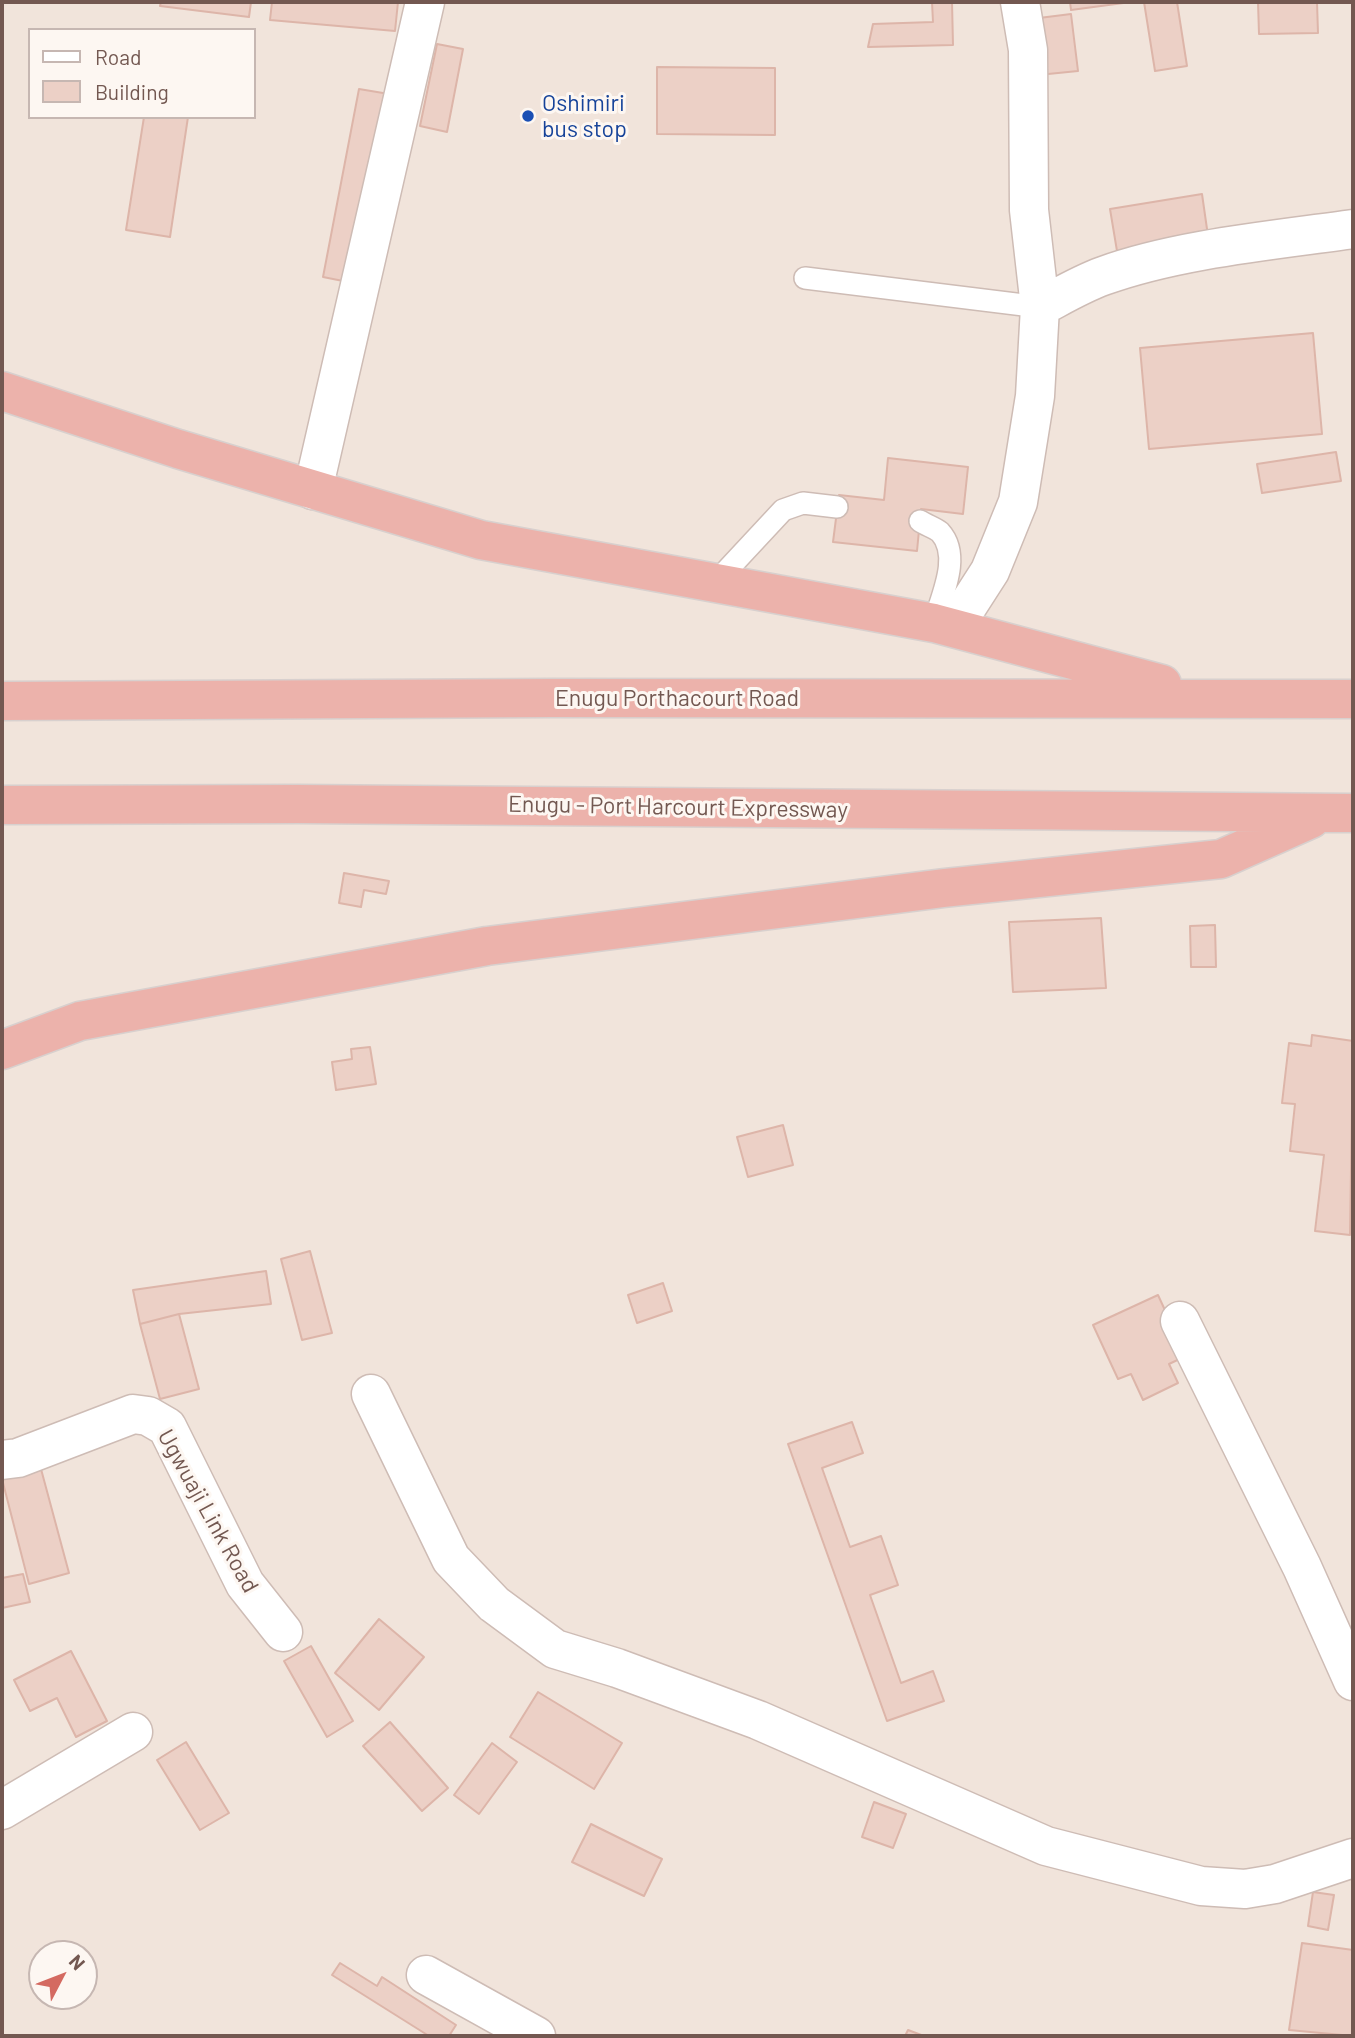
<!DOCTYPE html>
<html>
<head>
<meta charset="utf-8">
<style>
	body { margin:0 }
	#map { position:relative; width:1355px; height:2038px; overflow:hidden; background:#faf2ec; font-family:Barlow,sans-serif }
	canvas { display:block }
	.frame { position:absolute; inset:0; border:4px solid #735851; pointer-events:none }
	.legend { position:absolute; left:28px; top:28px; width:228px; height:91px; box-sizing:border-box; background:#fdf7f2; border:2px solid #c6b7b2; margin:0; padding:9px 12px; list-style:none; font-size:21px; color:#735851 }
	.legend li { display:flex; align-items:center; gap:14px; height:35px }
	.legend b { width:35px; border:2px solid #c6b7b2 }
	.north { position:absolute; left:28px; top:1940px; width:70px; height:70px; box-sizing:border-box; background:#fdf7f2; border:2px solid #c6b7b2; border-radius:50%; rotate:48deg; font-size:19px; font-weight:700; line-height:28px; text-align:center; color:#735851 }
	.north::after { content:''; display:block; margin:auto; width:24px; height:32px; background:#d46a61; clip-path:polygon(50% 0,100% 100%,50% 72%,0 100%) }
</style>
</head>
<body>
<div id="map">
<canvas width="1355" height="2038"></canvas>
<div class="frame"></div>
<ul class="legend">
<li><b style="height:9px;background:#fff"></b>Road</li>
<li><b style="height:19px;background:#ecd0c6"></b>Building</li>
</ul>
<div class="north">N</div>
</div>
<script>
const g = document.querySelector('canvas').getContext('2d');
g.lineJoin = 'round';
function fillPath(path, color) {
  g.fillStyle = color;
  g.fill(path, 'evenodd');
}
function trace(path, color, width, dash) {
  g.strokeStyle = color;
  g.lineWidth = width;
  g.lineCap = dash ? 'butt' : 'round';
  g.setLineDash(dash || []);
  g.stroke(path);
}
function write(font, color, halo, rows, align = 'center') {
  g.font = font + ' Barlow,sans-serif';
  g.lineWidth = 6;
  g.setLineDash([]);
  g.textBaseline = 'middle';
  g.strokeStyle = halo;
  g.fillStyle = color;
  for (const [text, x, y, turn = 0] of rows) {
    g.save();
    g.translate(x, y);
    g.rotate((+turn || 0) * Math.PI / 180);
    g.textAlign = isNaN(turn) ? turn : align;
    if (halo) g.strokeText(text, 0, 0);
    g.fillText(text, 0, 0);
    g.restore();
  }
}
fillPath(new Path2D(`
	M2 2H1353V2036H2ZM30 30H254V117H30ZM42 1954H84V1996H42Z`), '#f1e4db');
const building = new Path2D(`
	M161 2H251L249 17 160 6Z
	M272 2H398L395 31 270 20Z
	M932 2H952L953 45 868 47 873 24 933 22Z
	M1070 2H1131L1071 10Z
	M1144 2H1177L1187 66 1155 71Z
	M1258 2H1317L1318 33 1259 34Z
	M1071 14 1078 71 1038 75 1031 19Z
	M437 44 463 49 447 132 420 126Z
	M657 67 775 68V135L657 134Z
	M359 89 389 94 353 283 323 277Z
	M144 117H188L170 237 126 230Z
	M1202 194 1208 236 1117 251 1110 209Z
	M1313 333 1322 434 1149 449 1140 348Z
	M1336 452 1341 481 1262 493 1257 464Z
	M888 458 968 467 963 514 921 509 917 551 833 542 839 495 884 500Z
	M344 873 389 881 386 894 364 890 361 907 339 903Z
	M1101 918 1106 988 1013 992 1009 922Z
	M1215 925 1216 967H1191L1190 926Z
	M1312 1035 1353 1041 1350 1235 1315 1231 1324 1155 1290 1151 1295 1104 1282 1103 1289 1043 1311 1046Z
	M370 1047 376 1084 336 1090 332 1062 352 1059 351 1049Z
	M783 1125 793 1165 748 1177 737 1137Z
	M310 1251 332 1333 302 1340 281 1259Z
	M266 1271 271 1304 179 1314 140 1324 133 1290Z
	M663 1283 672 1311 637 1323 628 1295Z
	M1158 1295 1186 1356 1169 1364 1178 1383 1143 1400 1131 1374 1118 1379 1093 1325Z
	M179 1314 199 1389 160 1399 140 1324Z
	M852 1422 863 1453 822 1468 850 1547 881 1536 898 1585 870 1595 901 1683 933 1671 944 1701 887 1721 788 1444Z
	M41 1469 69 1573 29 1584 2 1479Z
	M23 1574 30 1602 2 1608V1578Z
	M379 1619 424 1657 379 1710 335 1673Z
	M311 1646 353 1721 327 1737 284 1661Z
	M71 1651 107 1721 76 1737 57 1698 30 1711 14 1680Z
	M538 1692 622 1743 594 1789 510 1737Z
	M390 1722 448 1788 422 1811 363 1746Z
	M186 1742 229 1813 200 1830 157 1760Z
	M492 1743 517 1762 479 1814 454 1795Z
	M874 1802 906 1814 893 1848 862 1837Z
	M591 1824 662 1859 644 1896 572 1862Z
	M1313 1892 1334 1895 1328 1930 1308 1926Z
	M1302 1943 1353 1950V2036L1289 2030Z
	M340 1963 377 1986 382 1977 456 2025 449 2036H429L332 1975Z
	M908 2030 924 2036H905Z`);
fillPath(building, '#ecd0c6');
trace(building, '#ddb5a9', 2);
const lane = new Path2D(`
	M805 278 1040 307
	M920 521C926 525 935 528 940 532 962 556 941 597 934 623
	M715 583 783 510 803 503 837 507`);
const street = new Path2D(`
	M1040 307C1061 296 1081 284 1103 276 1177 249 1275 240 1353 229
	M313 490 425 2
	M954 627 990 571 1018 502 1035 396 1040 307 1029 210 1028 50 1020 2
	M1180 1321 1302 1567 1353 1681
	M371 1394 451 1559 494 1604 555 1649 617 1668 758 1720 1046 1846 1201 1886 1245 1889 1275 1884 1353 1858
	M2 1460 18 1458 133 1414 148 1416 167 1427 245 1584 283 1632
	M2 1810 133 1732
	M426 1975 536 2036`);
const highway = new Path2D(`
	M2 391 178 449 481 540 934 623 1162 684
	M2 701 553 698 1353 699
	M2 805 298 804 1353 813
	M2 1050 80 1021 487 946 944 888 1221 859 1311 819`);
trace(lane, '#cebcb5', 24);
trace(street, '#cebcb5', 41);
trace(highway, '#d8d0ce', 41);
trace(lane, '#fff', 21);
trace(street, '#fff', 38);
trace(highway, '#ecb2ab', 38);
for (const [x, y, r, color] of [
	[528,116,7,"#1a4fb4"]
]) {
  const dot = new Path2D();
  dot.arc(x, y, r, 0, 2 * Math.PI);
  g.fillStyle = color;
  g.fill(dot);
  trace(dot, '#fdf7f2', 2.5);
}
write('23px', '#164399', '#fdf7f2', [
	["Oshimiri",542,103],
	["bus stop",542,129]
], 'left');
write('23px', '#735851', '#fdf7f2', [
	["Enugu Porthacourt Road",677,698],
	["Enugu - Port Harcourt Expressway",678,807,1],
	["Ugwuaji Link Road",208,1511,61]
]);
</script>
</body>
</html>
